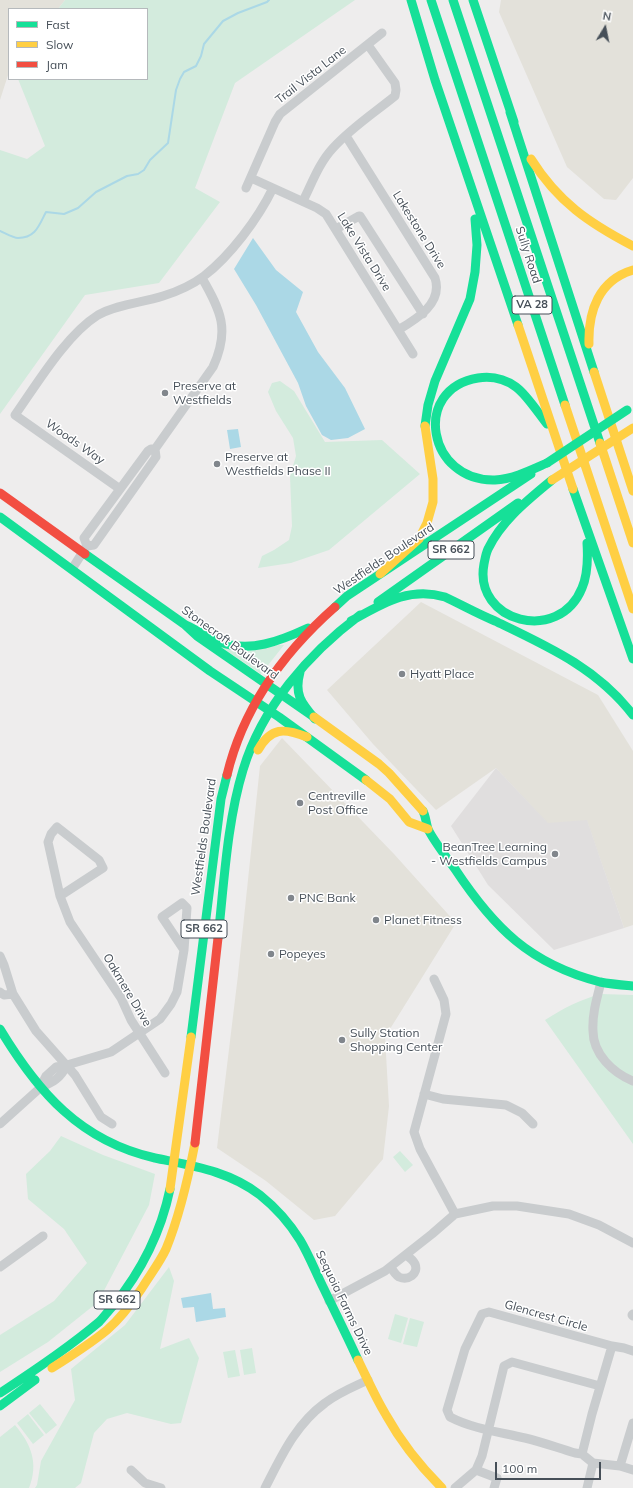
<!DOCTYPE html>
<html>
<head>
<meta charset="utf-8">
<style>
	body { margin:0 }
	#map { position:relative; width:633px; height:1488px; overflow:hidden; background:#eeeded; font-family:Mulish,sans-serif }
	canvas { display:block }
	.legend { position:absolute; left:8px; top:8px; width:140px; height:72px; box-sizing:border-box; background:#fff; border:1px solid #b5b9bc; margin:0; padding:5px 7px; list-style:none; font-size:12px; color:#464f58 }
	.legend li { display:flex; align-items:center; gap:8px; height:20px }
	.legend b { width:20px; border:1px solid #b5b9bc }
	.north { position:absolute; left:585px; top:8px; width:40px; height:40px; -webkit-text-stroke:3px #fff; paint-order:stroke; rotate:10deg; font-size:11px; font-weight:700; line-height:16px; text-align:center; color:#464f58 }
	.north::after { content:''; display:block; margin:auto; width:14px; height:18px; background:#464f58; clip-path:polygon(50% 0,100% 100%,50% 72%,0 100%) }
	.scale { position:absolute; left:495px; top:1462px; width:106px; height:18px; box-sizing:border-box; border:2px solid #464f58; border-top:0; padding-left:5px; font-size:12px; line-height:14px; white-space:nowrap; color:#464f58; -webkit-text-stroke:3px #fff; paint-order:stroke }
</style>
</head>
<body>
<div id="map">
<canvas width="633" height="1488"></canvas>
<ul class="legend">
<li><b style="height:5px;background:#16e098"></b>Fast</li>
<li><b style="height:5px;background:#ffcf43"></b>Slow</li>
<li><b style="height:5px;background:#f24e42"></b>Jam</li>
</ul>
<div class="north">N</div>
<div class="scale">100 m</div>
</div>
<script>
const g = document.querySelector('canvas').getContext('2d');
g.lineJoin = 'round';
function fillPath(path, color) {
  g.fillStyle = color;
  g.fill(path, 'evenodd');
}
function trace(path, color, width, dash) {
  g.strokeStyle = color;
  g.lineWidth = width;
  g.lineCap = dash ? 'butt' : 'round';
  g.setLineDash(dash || []);
  g.stroke(path);
}
function write(font, color, halo, rows, align = 'center') {
  g.font = font + ' Mulish,sans-serif';
  g.lineWidth = 3;
  g.setLineDash([]);
  g.textBaseline = 'middle';
  g.strokeStyle = halo;
  g.fillStyle = color;
  for (const [text, x, y, turn = 0] of rows) {
    g.save();
    g.translate(x, y);
    g.rotate((+turn || 0) * Math.PI / 180);
    g.textAlign = isNaN(turn) ? turn : align;
    if (halo) g.strokeText(text, 0, 0);
    g.fillText(text, 0, 0);
    g.restore();
  }
}
fillPath(new Path2D(`
	M0 0H65L58 9H9V72L0 100Z
	M501 0H633V178L616 200 604 199 567 167 499 12Z
	M421 602 598 695 633 751V925L624 928 587 821 548 824 496 768 436 810 373 744 327 690Z
	M282 738 394 854 456 923 385 1037 389 1106 383 1159 335 1216 314 1220 266 1181 217 1148 238 975 260 766Z`), '#e3e1da');
fillPath(new Path2D(`
	M496 768 548 823 587 820 624 928 554 950 488 885 451 826Z`), '#e0dede');
fillPath(new Path2D(`
	M65 0H355L235 83 195 188 220 202 159 283 85 295 0 414V150L27 159 45 146 18 79H147V9H58Z
	M280 381 294 391 325 442 382 440 420 474 329 550 291 563 258 568 262 556 274 550 289 540 292 526 290 476 296 456 293 438 276 411 268 392 272 383Z
	M218 645H284L261 674Z
	M601 994 633 995V1144L545 1020C564 1008 579 1000 601 994Z
	M61 1136 103 1155 155 1174 149 1205 98 1302 48 1342 0 1372V1335L54 1301 87 1263 64 1229 28 1199 26 1174 50 1151Z
	M400 1151 413 1165 405 1172 393 1157Z
	M169 1267 174 1281 160 1349 189 1338 199 1358 181 1423 171 1424 127 1413 107 1419 94 1433 81 1483 75 1488H35L37 1485 41 1461 75 1400 71 1369 125 1325Z
	M395 1314 408 1318 401 1343 388 1339Z
	M410 1318 424 1322 417 1347 403 1344Z
	M252 1348 256 1373 244 1375 240 1350Z
	M235 1350 240 1376 228 1378 223 1352Z
	M40 1404 57 1425 46 1434 29 1413Z
	M28 1414 44 1435 33 1444 17 1423Z
	M15 1425C31 1444 39 1463 29 1488H0V1437Z`), '#d3ebdd');
fillPath(new Path2D(`
	M253 238 276 270 303 292 296 312 318 352 345 388 365 429 348 438 331 440 322 435 306 406 298 383 256 305 234 269Z
	M238 429 241 447 230 449 227 430Z
	M211 1293 213 1309 225 1308 226 1317 196 1322 194 1307 183 1308 181 1298Z`), '#abd8e6');
trace(new Path2D(`
	M0 231C5 233 13 238 18 238 36 238 39 225 46 212L64 214 78 208 96 192 127 176 138 174 144 170 150 160 168 143 176 90 180 79 184 72 196 66 201 56 204 44 223 21 238 13 267 2 269 0`), '#abd8e6', 2);
trace(new Path2D(`
	M346 136 435 278C443 303 417 319 398 330
	M251 178 317 208 326 214 413 354
	M246 188 275 122 280 114 382 33
	M303 201C312 183 319 163 333 148 351 128 374 113 395 96L396 90 395 83 368 45
	M336 229 359 216H360L423 314
	M120 489 15 415C37 384 66 335 98 315 118 304 141 303 163 296 176 292 192 285 204 276 230 256 258 219 273 188
	M87 546 84 538 148 451 151 449H155L213 367C230 330 221 311 202 278
	M87 546 94 545 156 457 155 449
	M72 569 86 547
	M60 896 103 868 99 860 57 827 51 834 48 842 60 896 70 922 121 998 131 1020 165 1073
	M0 956 4 965 13 994 36 1031 75 1075 101 1117 112 1124
	M434 979 444 1000 446 1014 414 1132 420 1149 455 1214
	M601 982C597 998 592 1014 593 1031 593 1054 613 1073 633 1081
	M0 992 4 995 13 994
	M40 1088C53 1082 60 1079 67 1065
	M424 1094 443 1099 506 1105 522 1113 533 1124
	M0 1124 40 1088 46 1076 56 1067 67 1065 111 1052 160 1019 171 1004 177 992 184 950 187 908 182 903 162 917 184 950
	M0 1267 43 1236
	M391 1267C393 1271 396 1275 399 1277 408 1281 419 1274 415 1264 413 1260 409 1257 406 1255
	M329 1301 385 1271 432 1234 455 1214 493 1206H517L569 1214 599 1225 633 1243
	M633 1314 632 1315 633 1316
	M582 1454 575 1453C558 1448 542 1442 525 1438 500 1432 473 1429 450 1417L447 1410 465 1349 482 1314 489 1312 612 1346 624 1348 633 1351
	M593 1463 620 1466 633 1423
	M620 1466 633 1470
	M131 1470 145 1483 161 1488
	M476 1470 497 1478 494 1488
	M265 1488C281 1457 295 1425 325 1403 338 1393 353 1387 368 1380
	M455 1488 476 1470 482 1456 504 1366 512 1362 600 1386
	M587 1488 593 1463 582 1454 592 1414 612 1346`), '#c9ccce', 9);
trace(new Path2D(`
	M411 0 435 80 518 325
	M431 0 565 405
	M453 0 600 443
	M473 0 514 122
	M510 112 594 372
	M547 424C539 414 526 394 516 387 505 379 491 376 478 378 411 389 428 482 495 480 513 479 531 470 547 463
	M425 426 428 405 435 381 470 299 475 272 477 245 475 219
	M552 480C528 500 502 520 488 549 486 553 485 559 484 564 473 622 559 645 582 588 588 574 588 558 587 543
	M573 489 633 659
	M0 517 210 671 279 717 366 780
	M85 554 184 624 197 636 314 717
	M378 602 518 503
	M335 607 347 596 531 474
	M351 621C382 604 409 586 445 597 462 605 478 614 495 621 547 646 597 668 633 715
	M184 624C196 630 208 637 220 642 250 653 280 641 308 628
	M300 672C294 694 301 703 315 719
	M423 811C426 817 426 823 428 829 433 840 447 858 455 869 494 928 530 964 600 982 610 984 622 985 633 986
	M218 938C224 884 227 822 243 770 262 707 308 654 360 615
	M0 1029C38 1092 80 1141 155 1158 193 1166 229 1171 260 1195 275 1207 290 1224 300 1240 309 1255 316 1273 324 1289 335 1312 347 1336 358 1360
	M191 1037 221 799 227 775
	M0 1393C34 1371 68 1348 99 1322 104 1317 108 1311 113 1306 140 1273 161 1232 170 1189
	M0 1406 35 1380`), '#16e098', 9);
trace(new Path2D(`
	M531 159C558 202 589 223 633 246
	M518 325 573 489
	M589 344C588 311 599 280 633 270
	M594 372 633 491
	M565 405 633 609
	M600 443 633 543
	M380 574 419 539 427 523 433 502V479L425 426
	M314 717 379 764 389 773 423 811
	M258 750C271 727 284 728 307 737
	M366 780 390 799 409 822 428 829
	M170 1189 191 1037
	M358 1360C367 1378 375 1397 386 1415 401 1442 420 1466 442 1488
	M52 1368C71 1356 90 1344 107 1330 121 1318 132 1303 142 1288 150 1275 160 1262 166 1249 180 1215 188 1179 195 1143`), '#ffcf43', 9);
trace(new Path2D(`
	M0 493 85 554
	M227 775C243 708 284 652 335 607
	M195 1143 218 938`), '#f24e42', 9);
trace(new Path2D(`
	M547 463 627 410`), '#16e098', 9);
trace(new Path2D(`
	M552 480 633 428`), '#ffcf43', 9);
for (const [x, y, r, color] of [
	[165,393,4,"#81868c"],
	[217,464,4,"#81868c"],
	[402,674,4,"#81868c"],
	[300,803,4,"#81868c"],
	[555,854,4,"#81868c"],
	[291,898,4,"#81868c"],
	[376,920,4,"#81868c"],
	[271,954,4,"#81868c"],
	[342,1040,4,"#81868c"]
]) {
  const dot = new Path2D();
  dot.arc(x, y, r, 0, 2 * Math.PI);
  g.fillStyle = color;
  g.fill(dot);
  trace(dot, '#fff', 1.5);
}
for (const [x, y, w] of [
	[532,305,40],
	[451,550,46],
	[204,929,46],
	[117,1300,46]
]) {
  const box = new Path2D();
  box.roundRect(x - w / 2, y - 9, w, 18, 3);
  g.fillStyle = '#fff';
  g.fill(box);
  trace(box, '#464f58', 1);
}
write('bold 11px', '#464f58', null, [
	["VA 28",532,305],
	["SR 662",451,550],
	["SR 662",204,929],
	["SR 662",117,1300]
]);
write('12px', '#464f58', '#fff', [
	["Trail Vista Lane",311,75,-38],
	["Lakestone Drive",419,230,58],
	["Lake Vista Drive",364,252,58],
	["Sully Road",528,255,72],
	["Woods Way",75,442,35],
	["Westfields Boulevard",384,559,-34],
	["Stonecroft Boulevard",230,643,36],
	["Westfields Boulevard",204,837,-82],
	["Oakmere Drive",127,990,59],
	["Sequoia Farms Drive",344,1303,64],
	["Glencrest Circle",546,1316,16]
]);
write('12px', '#464f58', '#fff', [
	["Preserve at",173,386],
	["Westfields",173,400],
	["Preserve at",225,457],
	["Westfields Phase II",225,471],
	["Hyatt Place",410,674],
	["Centreville",308,796],
	["Post Office",308,810],
	["BeanTree Learning",547,847,"right"],
	["- Westfields Campus",547,861,"right"],
	["PNC Bank",299,898],
	["Planet Fitness",384,920],
	["Popeyes",279,954],
	["Sully Station",350,1033],
	["Shopping Center",350,1047]
], 'left');
</script>
</body>
</html>
